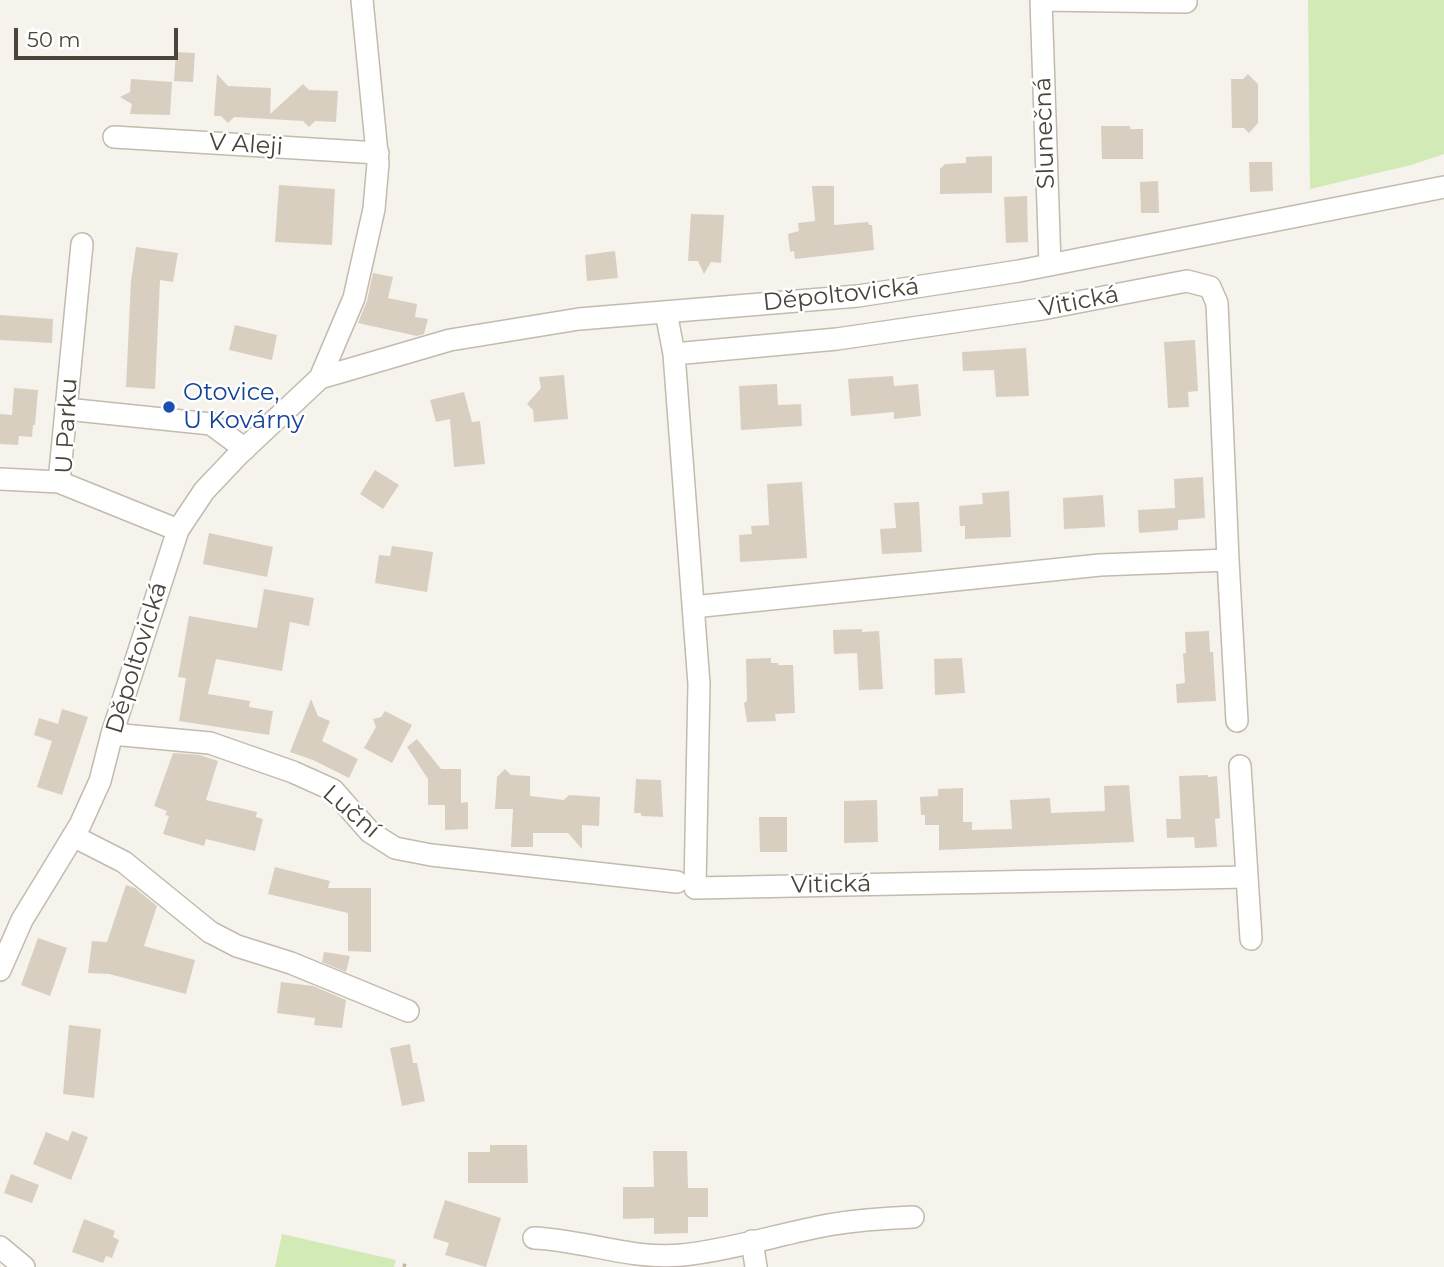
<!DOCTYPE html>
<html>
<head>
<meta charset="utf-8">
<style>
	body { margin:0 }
	#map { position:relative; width:1444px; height:1267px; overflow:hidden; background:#f6f3ec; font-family:Montserrat,sans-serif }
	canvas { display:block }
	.scale { position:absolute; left:14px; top:28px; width:164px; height:32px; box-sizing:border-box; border:4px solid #4b4439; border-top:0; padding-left:9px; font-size:21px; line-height:24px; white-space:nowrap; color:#4b4439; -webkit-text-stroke:5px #fff; paint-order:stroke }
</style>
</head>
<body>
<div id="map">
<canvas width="1444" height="1267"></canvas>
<div class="scale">50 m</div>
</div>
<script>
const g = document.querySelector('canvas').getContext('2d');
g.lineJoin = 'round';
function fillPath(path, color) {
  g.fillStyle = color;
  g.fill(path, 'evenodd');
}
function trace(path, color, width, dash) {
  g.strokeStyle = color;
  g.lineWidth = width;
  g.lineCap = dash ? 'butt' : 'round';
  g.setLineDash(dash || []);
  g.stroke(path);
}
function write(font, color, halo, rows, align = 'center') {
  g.font = font + ' Montserrat,sans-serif';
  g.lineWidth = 5;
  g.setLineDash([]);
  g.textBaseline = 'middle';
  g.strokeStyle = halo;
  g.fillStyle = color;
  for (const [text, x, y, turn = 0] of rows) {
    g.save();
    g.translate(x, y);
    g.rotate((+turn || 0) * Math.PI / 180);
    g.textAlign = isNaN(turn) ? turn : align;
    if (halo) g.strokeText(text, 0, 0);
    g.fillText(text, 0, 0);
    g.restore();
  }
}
fillPath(new Path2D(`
	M1308 0H1444V154L1411 165 1310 189Z
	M282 1234 396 1260 394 1267H275Z`), '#d2eab5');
fillPath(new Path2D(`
	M176 52 195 53 193 82 174 81Z
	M217 74 228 86 271 88 270 114 303 84 309 90 338 91 336 122 315 121 309 127 303 121 234 117 228 123 221 116H214Z
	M1248 74 1258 84V123L1249 133 1244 128H1232L1231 79H1243Z
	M131 79 172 82 170 115 130 114 132 104 120 97 130 92Z
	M1101 126H1130V129H1143V159H1102Z
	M992 156V193L940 194V169L945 164 966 163V157Z
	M1249 162H1272L1273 191 1250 192Z
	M1158 181 1159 213H1141L1140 182Z
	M279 185 335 189 332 245 275 242Z
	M812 186H834V225L868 222 869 225H872L874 250 795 259 794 251 790 252 788 234 799 231 798 223 815 221Z
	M1027 196 1028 242 1006 243 1004 197Z
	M691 214 724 215 721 263 711 262 704 274 698 261H688Z
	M136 247 178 253 173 282 160 280 155 389 126 387 131 281Z
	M615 251 618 278 587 281 585 255Z
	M373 273 393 277 388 298 417 304 415 317 428 319 424 334 417 336 358 323 367 301Z
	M0 315 53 319 52 343 0 340Z
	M235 325 277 335 272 360 229 350Z
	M1195 340 1198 391 1188 392 1189 407 1168 408 1164 342Z
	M1026 348 1029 396 996 397 994 370 963 371 962 352Z
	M564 375 568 419 534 422 533 410 527 404 541 388 539 377Z
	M893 376 894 386 918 384 921 416 894 419V412L851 416 848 379Z
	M777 384 778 405 801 404 802 426 741 430 739 386Z
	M14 388 38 390 35 425H33L32 437 19 436 18 445 0 444V414L12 415Z
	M464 392 472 422 480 421 485 464 454 467 450 419 436 422 430 400Z
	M375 470 399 485 383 509 360 494Z
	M1203 477 1205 518 1178 520V530L1139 533 1138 510 1175 508 1174 479Z
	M802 482 807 558 740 562 739 535 752 534 751 526 769 525 767 484Z
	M1009 491 1011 537 965 539V526H960L959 506 983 504 982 493Z
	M1103 495 1105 527 1064 529 1063 498Z
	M919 502 922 552 882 554 880 529 896 528 894 503Z
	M209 533 273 547 267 577 203 564Z
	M392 546 433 552 427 592 375 583 379 555 390 556Z
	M264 589 314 598 309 626 290 622 282 671 216 659 208 694 250 701 249 707 273 711 269 735 179 721 186 678 178 677 189 616 257 628Z
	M862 629V632L879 631 883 689 859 690 857 653 834 654 833 630Z
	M1209 631 1210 652H1213L1216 701 1177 703 1176 684 1185 683 1183 653H1186L1185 632Z
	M771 658V663H778V665H793L795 713 775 714 776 721 747 722 744 703 747 701 746 659Z
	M962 658 965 693 935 695 934 659Z
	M311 699 318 716 330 721 322 741 358 759 349 778 313 760 290 752Z
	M62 709 88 717 62 795 37 787 52 741 34 735 39 718 58 724Z
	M385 711 412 725 392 763 364 748 376 727 373 719 381 717Z
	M417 739 441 769H461V803L468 802V829L445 830V805H428V779L407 747Z
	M173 753 200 755 218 761 206 800 257 812 256 817 263 819 255 851 206 839 204 846 163 834 169 816 165 815 167 811 154 806Z
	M505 769 511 775 530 776V796L564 800 569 795 600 797 599 826 582 825V849L568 833H533V847H511L513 809H495L497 777Z
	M1208 775V777L1217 776 1220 818 1215 819 1217 847 1195 848 1194 837 1167 838 1166 819H1181L1179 776Z
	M636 779 661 780 663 817 641 816V813H634Z
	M1129 785 1134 842 939 850V825H925V815H921L920 797 938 796V789L963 788V822H972V830L1012 829 1010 800 1050 798 1051 813 1105 811 1104 786Z
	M877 800 878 842 844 843V801Z
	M759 817H787V852H760Z
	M275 867 330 881 328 888H371V952L348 951V913L268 894Z
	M126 885 135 888 157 906 144 946 195 960 186 994 109 974 88 973 92 941 107 942Z
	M38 938 67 948 50 996 21 985Z
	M324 952 350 956 346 972 322 962Z
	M281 982 313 986 346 1000 342 1028 314 1025 315 1018 277 1013Z
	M69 1025 101 1029 94 1098 63 1094Z
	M410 1044 413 1063H417L425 1101 402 1106 390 1048Z
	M72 1131 88 1137 71 1180 33 1164 46 1132 68 1141Z
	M490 1145H527L528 1183H468V1152H490Z
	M653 1151H687L688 1188H708V1217H688V1233L654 1234V1218L623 1219V1187H654Z
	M11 1174 39 1185 32 1203 4 1193Z
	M445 1200 501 1218 486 1267 445 1255 449 1243 433 1238Z
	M84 1219 115 1231 113 1237 119 1240 112 1258 106 1256 103 1263 72 1252Z`), '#d8cfc1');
const minor = new Path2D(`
	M1041 0 1050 265
	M1041 0 1186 2
	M114 137 378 153
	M666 312 674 354 699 684 695 888 1247 877
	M674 354 837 339 1042 309 1187 281 1210 287 1217 303 1228 560 1100 565 693 607
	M320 378 450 340 579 319 858 296 1019 271 1444 187
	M66 409 211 424 245 449
	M0 479 59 482 178 530
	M59 482 82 244
	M1228 560 1237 721
	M112 734 210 743 293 772 333 790 370 832 395 848 431 855 677 882
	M1240 766 1251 939
	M73 836 124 862 210 932 237 946 291 963 408 1011
	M0 970 22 920 80 825 100 781 112 734 178 530 204 491 239 454 320 378 354 298 374 209 378 163 362 0
	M534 1238C584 1240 631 1260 682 1255 731 1250 780 1234 828 1225 857 1220 885 1218 913 1217
	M752 1241 756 1267
	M0 1247 24 1267`);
trace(minor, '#c2bbae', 24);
trace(new Path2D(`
	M404 1267 405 1263`), '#c4b79f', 3.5, [3.5, 3.5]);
trace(minor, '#fff', 21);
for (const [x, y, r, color] of [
	[169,407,7,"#1a4fb4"]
]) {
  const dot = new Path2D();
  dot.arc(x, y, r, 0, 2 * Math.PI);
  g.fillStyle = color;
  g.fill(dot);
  trace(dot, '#fff', 2.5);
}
write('24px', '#4b4439', '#fff', [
	["Slunečná",1045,133,-92],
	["V Aleji",246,145,4],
	["Děpoltovická",841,295,-6],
	["Vitická",1079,302,-11],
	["U Parku",67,426,-87],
	["Děpoltovická",137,658,-73],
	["Luční",351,812,41],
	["Vitická",831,885,-1]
]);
write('24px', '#164399', '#fff', [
	["Otovice,",183,393],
	["U Kovárny",183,421]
], 'left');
</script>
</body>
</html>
